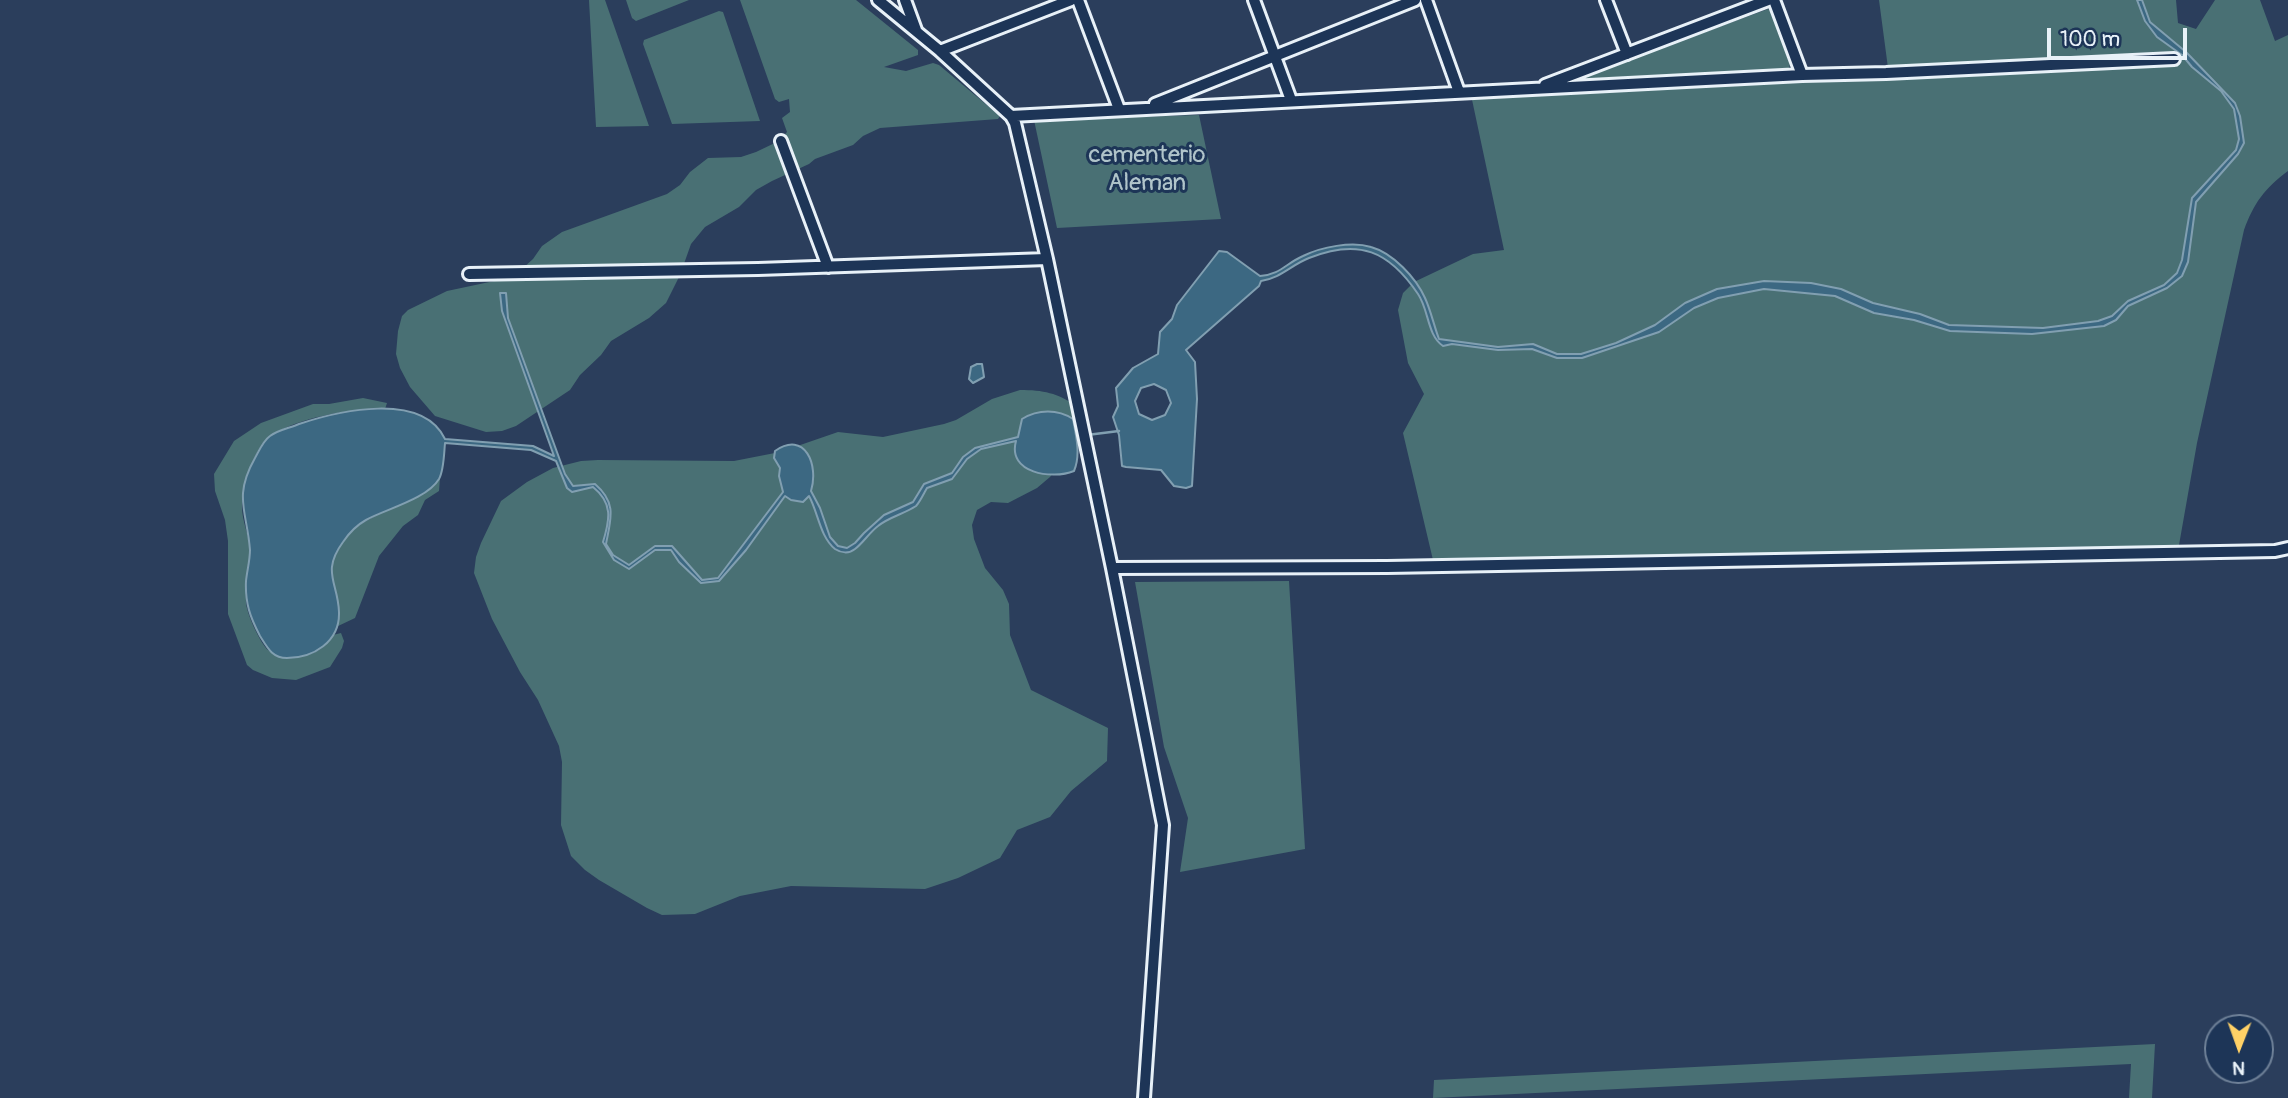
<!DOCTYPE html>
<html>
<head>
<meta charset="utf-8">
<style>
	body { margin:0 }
	#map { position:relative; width:2288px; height:1098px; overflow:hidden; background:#2b3e5c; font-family:Pangolin,sans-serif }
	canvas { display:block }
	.north { position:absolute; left:2204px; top:1014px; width:70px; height:70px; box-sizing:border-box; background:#1d3557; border:2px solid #6e8097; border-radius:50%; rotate:181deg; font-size:19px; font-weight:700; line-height:28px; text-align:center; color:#e8f1f8 }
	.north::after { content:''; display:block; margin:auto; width:24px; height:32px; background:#ffd166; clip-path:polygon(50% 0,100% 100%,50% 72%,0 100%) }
	.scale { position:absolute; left:2047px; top:28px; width:140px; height:32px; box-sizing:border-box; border:4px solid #e8f1f8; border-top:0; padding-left:9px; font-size:21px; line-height:24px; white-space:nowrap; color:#e8f1f8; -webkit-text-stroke:5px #1d3557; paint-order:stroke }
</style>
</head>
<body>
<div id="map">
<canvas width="2288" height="1098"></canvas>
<div class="north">N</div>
<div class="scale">100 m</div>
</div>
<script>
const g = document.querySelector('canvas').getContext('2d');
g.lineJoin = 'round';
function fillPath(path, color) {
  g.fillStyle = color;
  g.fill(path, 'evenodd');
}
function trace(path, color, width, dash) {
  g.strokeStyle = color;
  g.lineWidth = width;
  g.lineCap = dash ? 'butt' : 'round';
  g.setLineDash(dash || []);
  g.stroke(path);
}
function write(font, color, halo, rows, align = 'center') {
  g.font = font + ' Pangolin,sans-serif';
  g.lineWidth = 6;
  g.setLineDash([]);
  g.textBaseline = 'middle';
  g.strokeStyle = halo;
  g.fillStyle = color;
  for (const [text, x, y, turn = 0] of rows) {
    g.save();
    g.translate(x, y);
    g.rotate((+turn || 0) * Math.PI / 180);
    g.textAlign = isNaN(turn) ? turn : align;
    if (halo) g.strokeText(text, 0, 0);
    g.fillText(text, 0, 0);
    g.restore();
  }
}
fillPath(new Path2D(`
	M589 0H605L649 126 596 127Z
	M626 0H689L636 21 632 18Z
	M740 0H856L918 50V55L884 67 906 71 933 63 939 65 1000 116 998 119 880 128 863 136 853 145 815 159 809 164 772 181 756 190 739 207 705 227 691 244 680 275 666 303 649 318 611 341 601 355 580 375 570 390 516 426 502 431 486 432 435 416 410 387 400 368 396 354 398 331 402 316 408 310 447 291 513 277 533 259 542 246 562 232 667 194 680 185 690 172 708 158 741 157 756 152 779 141 787 132 782 118 790 112 789 99 779 102 775 99Z
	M1879 0H2176L2178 23 2196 29 2215 0H2260L2275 41 2288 35V171C2264 189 2254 203 2244 230L2197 443 2179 545 2170 549 1433 560 1403 433 1424 394 1408 363 1398 310 1403 293 1414 282 1473 254 1504 250 1471 95 1888 68Z
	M1768 9 1771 11 1790 64 1789 69 1582 79 1579 78Z
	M719 11 723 12 760 121 672 124 643 44 644 40Z
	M1199 115 1221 219 1057 228 1034 120Z
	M1020 390C1043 390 1058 393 1076 406L1077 422 1073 436 1060 465 1050 477 1037 488 1008 503 991 502 977 510 972 525 974 539 985 568 1003 590 1009 604 1010 635 1031 690 1108 728 1107 761 1071 791 1050 817 1017 830 1000 858 958 878 925 889 791 886 740 896 695 914 662 915 647 908 599 880 585 870 571 856 561 825 562 762 559 746 538 700 520 672 492 619 474 573 476 557 481 543 501 501 527 482 553 468 581 461 598 460 734 461 780 452 838 432 883 437 944 424 956 420 992 399Z
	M363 398 387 403 385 409C353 408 300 417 272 435 254 446 242 487 242 507 242 521 249 535 250 549 251 567 245 584 246 602 246 612 260 643 268 650 276 656 290 659 299 657 314 654 325 649 333 635L341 633 344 641 342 648 330 667 296 680 272 678 253 670 247 665 228 614V541L225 520 215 491 214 474 234 441 261 423 313 404H329Z
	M440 478 439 491 425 500 418 515 403 526 379 556 355 618 336 627C343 605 327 586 332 563 345 512 408 512 440 478Z
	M1289 581 1305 849 1180 872 1188 818 1164 747 1135 582Z
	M2155 1044 2152 1098H2129L2131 1064 1433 1098 1434 1080Z`), '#497074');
const water = new Path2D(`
	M2137 0H2142L2150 22 2186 52 2235 103 2240 116 2244 143 2238 154 2196 202 2188 262 2182 276 2167 288 2128 306 2116 320 2104 326 2032 334 1950 331 1914 320 1874 313 1835 296 1764 289 1718 298 1694 308 1659 332 1582 358H1557L1532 349 1498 350 1452 344 1443 346C1427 335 1429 310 1418 294 1389 251 1359 238 1309 258 1291 265 1281 278 1261 281L1259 286 1186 350 1195 362 1197 399 1192 486 1186 488 1174 486 1161 470 1126 467 1122 466 1119 435 1113 417 1118 406 1116 388 1133 368 1158 354 1160 332 1172 319 1177 305 1219 251 1227 252 1260 276C1281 274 1285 264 1303 256 1321 247 1352 241 1371 247 1393 253 1416 278 1425 298 1431 311 1434 326 1439 339L1498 347 1533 344 1557 354H1581L1616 343 1655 325 1685 303 1717 289 1764 281 1811 283 1841 289 1873 303 1920 314 1949 325 2043 328 2098 321 2112 316 2128 301 2164 285 2177 273 2182 260 2192 198 2236 150 2239 139 2234 109 2221 91 2192 67 2182 55 2157 37 2145 21ZM1154 384 1166 390 1171 403 1165 415 1152 420 1139 414 1135 401 1141 388Z
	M500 293H506L508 318 565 474 573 486 595 484C617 503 611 518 606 544L613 555 629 565 655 546H672L702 580 718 578 783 492 779 476 780 468 774 458 775 451C805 430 819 465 811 491L820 508 830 537 838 546 847 548 855 543 864 533 884 515 913 502 924 484 952 473 963 457 975 448 1018 437 1022 419C1038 409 1058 409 1073 419 1076 435 1081 455 1074 471 1052 480 1007 473 1016 441L981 449 967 459 952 479 927 488C924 493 920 502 916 506 904 514 889 517 878 526 869 533 863 543 855 549 849 554 841 553 835 549 820 537 818 512 809 496L803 502 791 500 785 496 746 550 719 581 701 583 679 562 671 550H655L629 569 614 560 603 542C610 519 613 503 593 487L572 492 567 488 556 461 531 450 445 443C444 453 444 470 439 479 427 499 386 509 366 520 357 525 349 533 343 542 321 572 338 582 339 612 340 642 313 658 287 658 272 658 267 647 260 636 250 617 245 603 246 581 247 571 250 560 250 550 247 511 233 497 255 458 259 451 263 441 270 436 278 430 290 428 299 424 338 411 422 391 445 439L533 446 554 456 502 311Z
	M977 364H982L984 377 973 383 969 379 971 367Z`);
fillPath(water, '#3c6882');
trace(water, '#819fb1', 2);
trace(new Path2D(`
	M1087 435 1119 431`), '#819fb1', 2.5);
const street = new Path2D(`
	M878 0 940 51 1011 116 1015 123 1047 259 1112 568 1163 825 1144 1098
	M905 0 916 30
	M1078 0 1119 109
	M1254 0 1291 100
	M1426 0 1459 92
	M1606 0 1627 54
	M1774 0 1802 75
	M940 51 1071 0
	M1545 85 1768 0
	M1155 104 1415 0
	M1011 116 1802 75 1886 73 2174 59
	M781 141 828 267
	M469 274 758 269 1047 259
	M1112 568 1387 567 2275 551 2288 548`);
trace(street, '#e8f1f8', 16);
trace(street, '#1d3557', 10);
write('24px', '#b0c4ca', '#1d3557', [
	["cementerio",1147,156],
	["Aleman",1147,184]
]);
</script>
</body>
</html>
